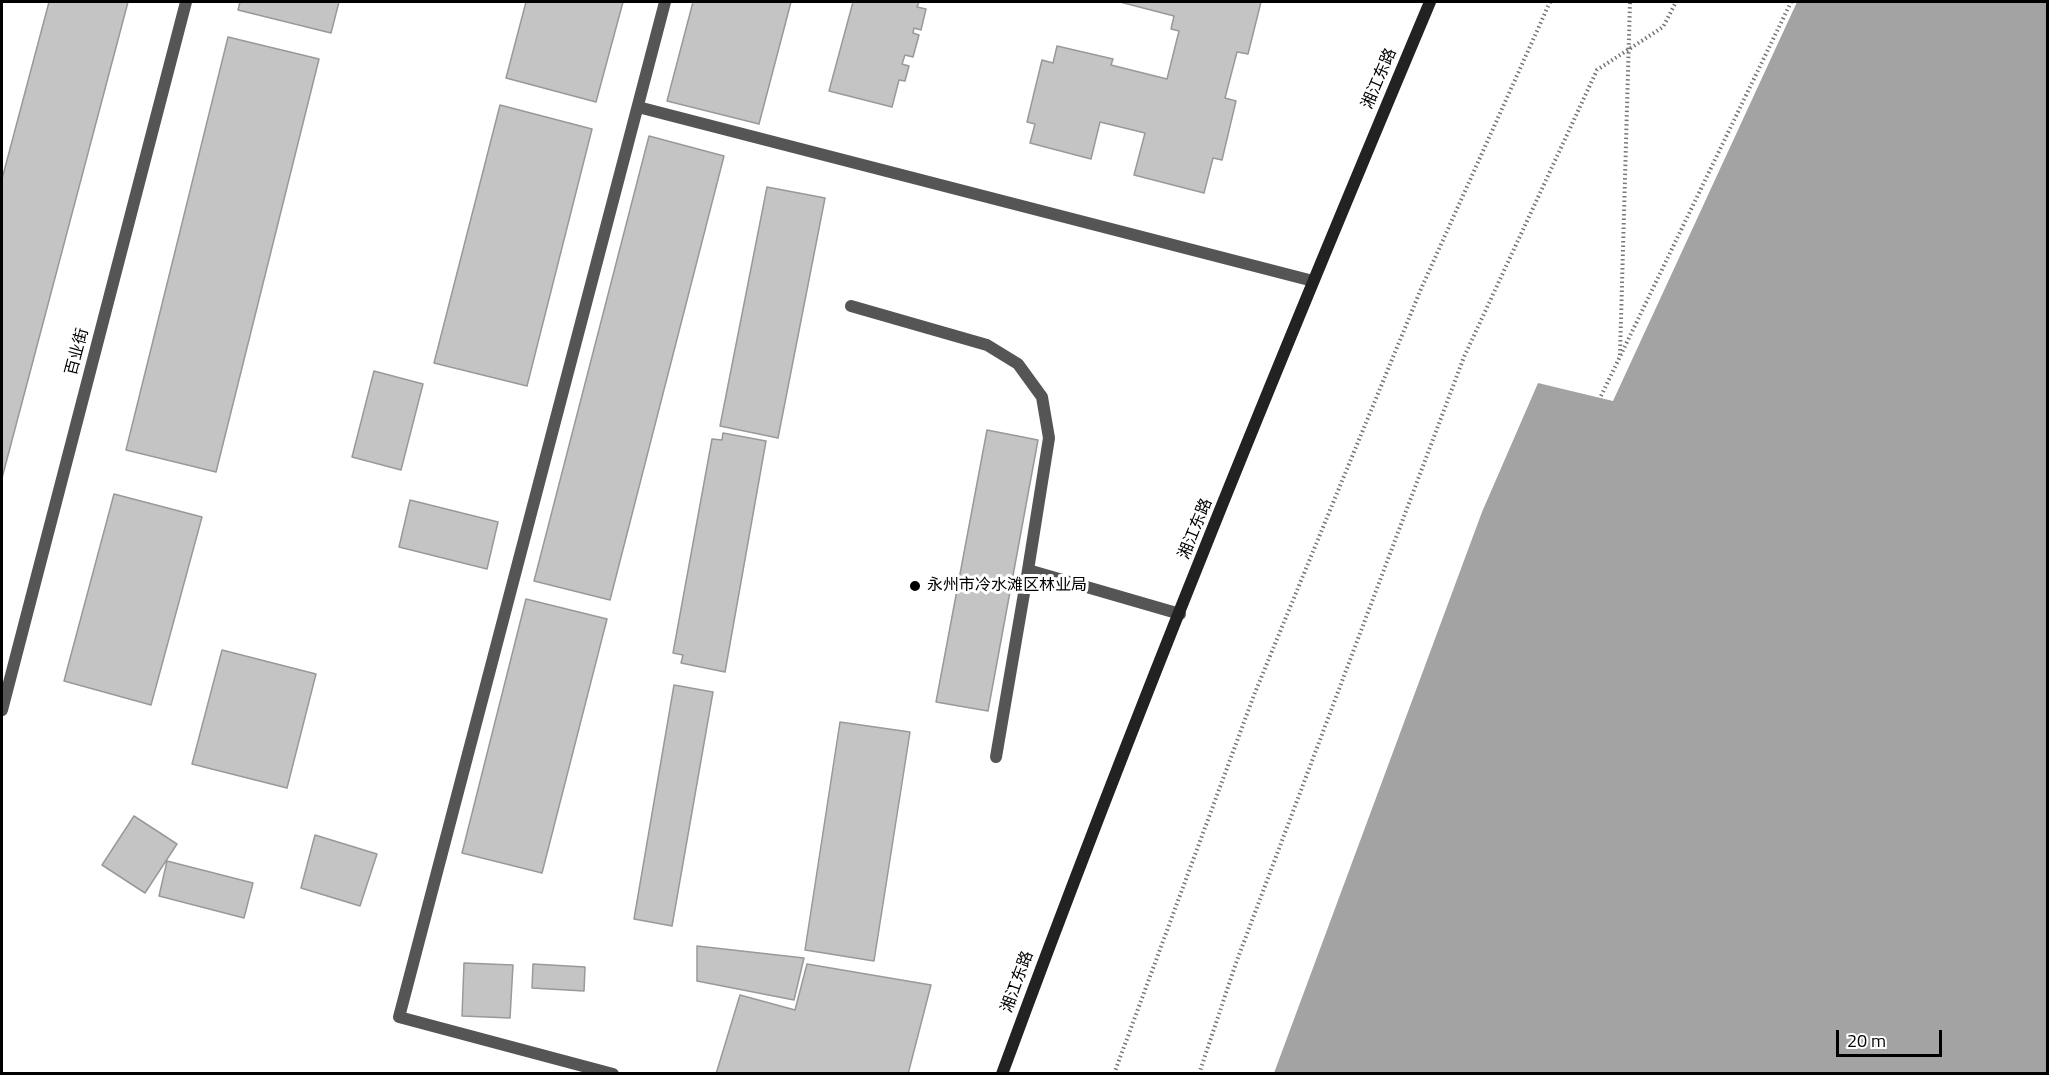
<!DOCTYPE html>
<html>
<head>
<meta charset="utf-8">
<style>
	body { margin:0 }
	#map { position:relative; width:2049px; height:1075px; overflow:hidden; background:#fff; font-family:"Titillium Web",sans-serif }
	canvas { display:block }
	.frame { position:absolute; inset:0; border:3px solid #000; pointer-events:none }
	.scale { position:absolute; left:1836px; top:1030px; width:106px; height:27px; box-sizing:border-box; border:3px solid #000; border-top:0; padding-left:8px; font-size:18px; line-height:21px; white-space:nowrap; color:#000; -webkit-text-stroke:4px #fff; paint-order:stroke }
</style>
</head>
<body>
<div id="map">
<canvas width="2049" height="1075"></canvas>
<div class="frame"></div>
<div class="scale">20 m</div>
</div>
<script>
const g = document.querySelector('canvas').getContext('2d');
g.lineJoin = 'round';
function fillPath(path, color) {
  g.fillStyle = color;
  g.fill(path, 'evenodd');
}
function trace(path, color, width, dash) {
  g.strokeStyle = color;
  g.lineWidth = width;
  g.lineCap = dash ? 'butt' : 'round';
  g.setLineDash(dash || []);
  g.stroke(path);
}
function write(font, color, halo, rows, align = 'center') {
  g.font = font + ' "Titillium Web","Noto Sans SC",sans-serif';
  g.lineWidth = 6;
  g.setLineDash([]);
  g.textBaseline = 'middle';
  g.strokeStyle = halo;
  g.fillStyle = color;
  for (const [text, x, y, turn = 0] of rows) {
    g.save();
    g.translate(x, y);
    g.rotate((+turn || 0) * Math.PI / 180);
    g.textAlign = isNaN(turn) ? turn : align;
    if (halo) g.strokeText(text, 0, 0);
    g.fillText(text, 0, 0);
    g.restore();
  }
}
fillPath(new Path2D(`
	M1797 2H2047V1073H1274L1482 512 1538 383 1613 401Z`), '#a3a3a3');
const building = new Path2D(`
	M49 2H128L2 478V179Z
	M240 2H339L331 33 238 10Z
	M526 2H623L596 102 506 78Z
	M693 2H791L759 124 667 101Z
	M853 2H919L917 7 926 9 921 30 914 28 913 33 919 35 913 57 905 55 902 64 909 66 905 81 899 80 892 107 829 91Z
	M1120 2H1261L1248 54 1237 52 1225 98 1236 101 1222 160 1213 158 1204 193 1134 175 1145 133 1100 122 1091 159 1030 143 1035 124 1027 122 1042 60 1053 63 1057 46 1113 59 1111 65 1167 79 1179 31 1171 29 1174 16Z
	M228 37 319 59 216 472 126 450Z
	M500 105 592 129 527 386 434 363Z
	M649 136 724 156 610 600 534 581Z
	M767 187 825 198 778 438 720 426Z
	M374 371 423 384 401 470 352 457Z
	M987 430 1038 440 988 711 936 702Z
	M723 433 766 441 725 672 681 663 683 655 673 653 712 439 722 440Z
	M114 494 202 517 151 705 64 681Z
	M410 500 498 522 487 569 399 547Z
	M526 599 607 619 542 873 462 853Z
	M222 650 316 674 287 788 192 764Z
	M674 685 713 692 672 926 634 919Z
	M840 722 910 732 874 961 805 950Z
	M134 816 177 844 145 893 102 865Z
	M315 835 377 854 360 906 301 888Z
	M167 861 253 883 244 918 159 896Z
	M697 946 804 958 794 1000 697 981Z
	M464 963 513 965 510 1018 462 1016Z
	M533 964 585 967 584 991 532 988Z
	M807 964 931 985 908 1074H716L740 995 795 1010Z`);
fillPath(building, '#c4c4c4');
trace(building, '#999', 1.5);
trace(new Path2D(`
	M1620 355 1630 2
	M1601 396 1791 2
	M1114 1074 1254 695 1421 289 1550 2
	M1199 1074 1236 963 1464 357 1597 70 1663 27 1676 2`), '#777', 4, [1.5, 3]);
trace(new Path2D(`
	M851 306 987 345 1018 364 1042 397 1049 438 1028 570 1180 614
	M996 757 1028 570`), '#555', 12);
trace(new Path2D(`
	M638 107 1313 281
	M613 1074 399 1017 665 2`), '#555', 12);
trace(new Path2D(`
	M2 710 186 2`), '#555', 12);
trace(new Path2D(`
	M1002 1074C1135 712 1281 356 1430 2`), '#222', 12);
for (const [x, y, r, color] of [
	[915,586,6,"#000"]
]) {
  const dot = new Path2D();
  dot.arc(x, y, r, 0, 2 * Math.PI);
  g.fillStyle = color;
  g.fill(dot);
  trace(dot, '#fff', 2);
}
write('16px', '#000', '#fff', [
	["湘江东路",1380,79,-67],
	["百业街",78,352,-75],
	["湘江东路",1196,529,-68],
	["湘江东路",1018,982,-70]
]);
write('16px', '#000', '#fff', [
	["永州市冷水滩区林业局",927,586]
], 'left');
</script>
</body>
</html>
